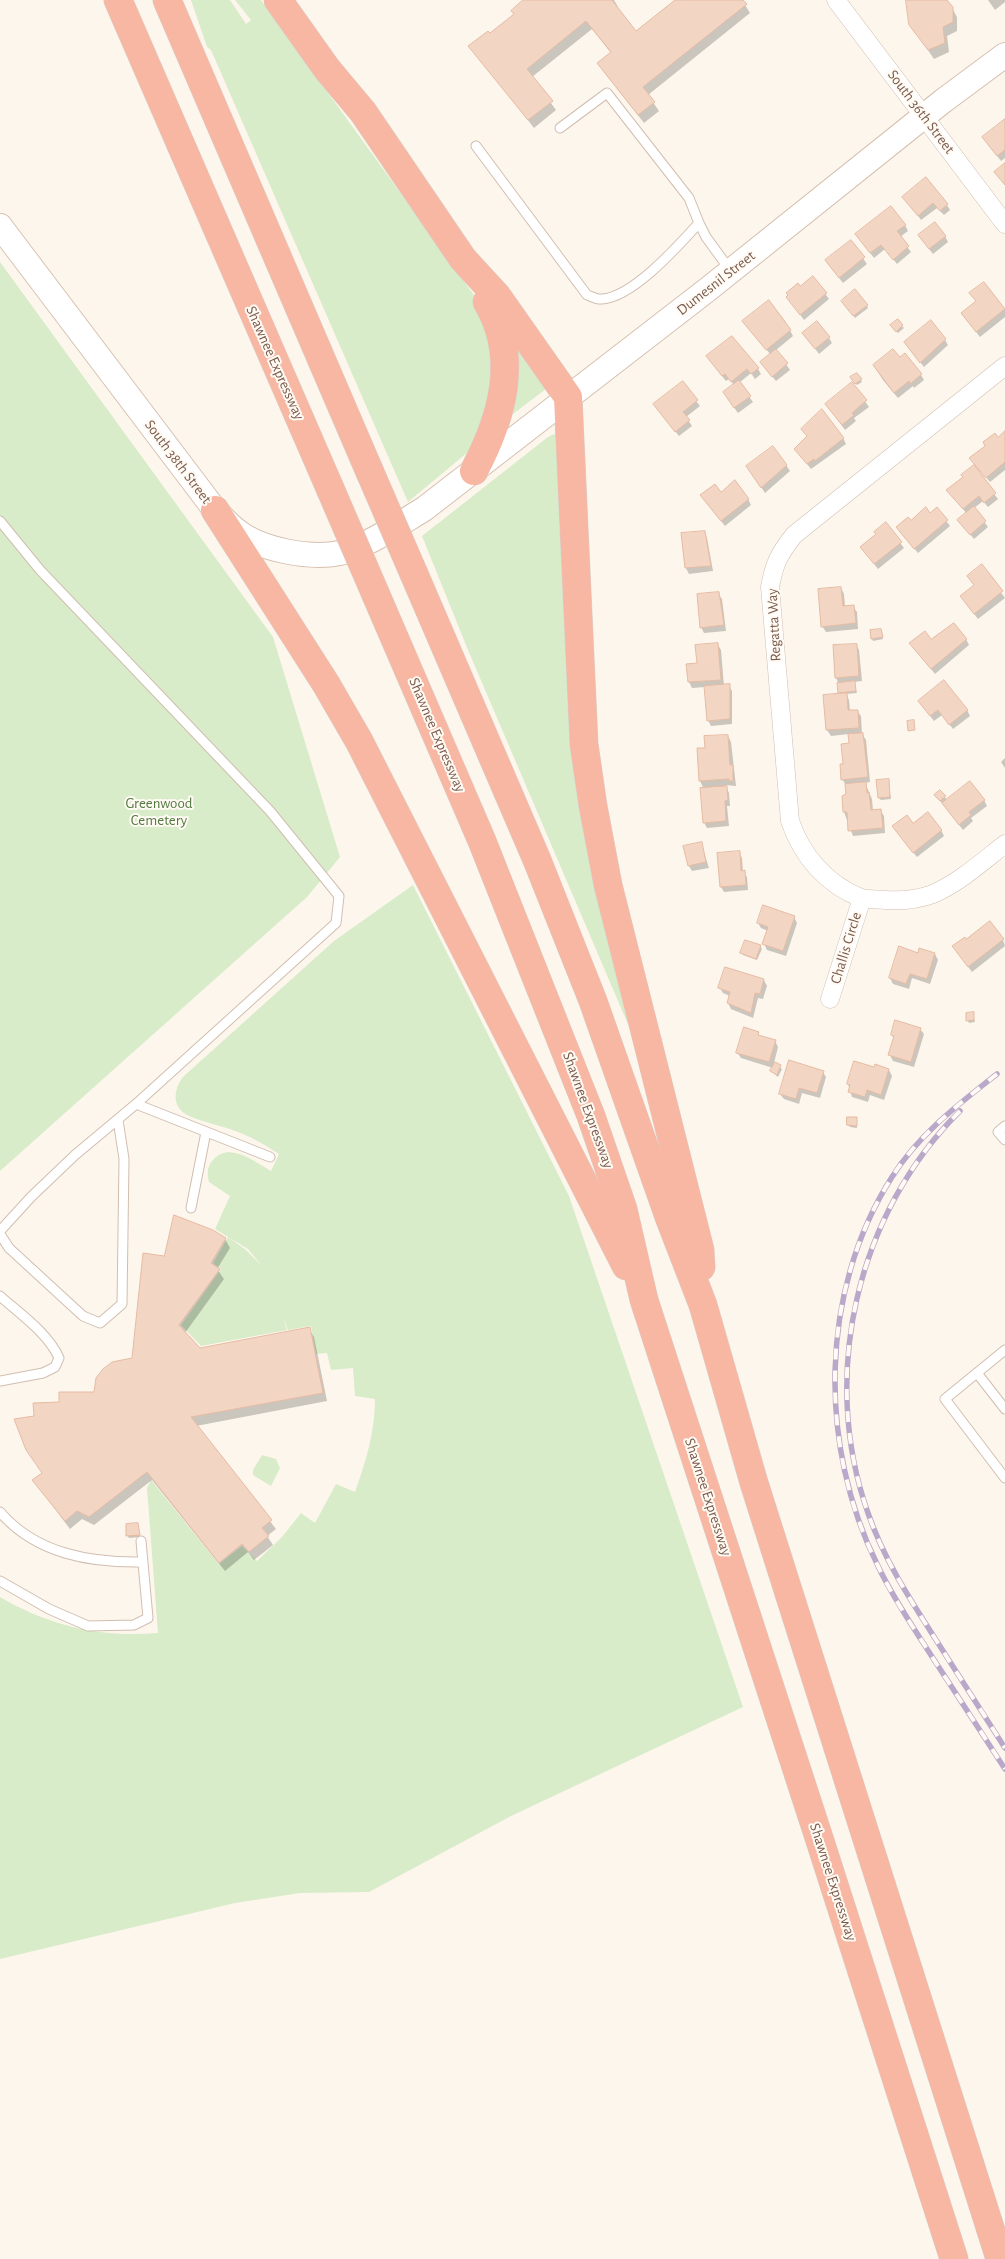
<!DOCTYPE html>
<html>
<head>
<meta charset="utf-8">
<style>
	body { margin:0 }
	canvas { display:block; background:#fdf6ec }
</style>
</head>
<body>
<canvas width="1005" height="2259"></canvas>
<script>
const g = document.querySelector('canvas').getContext('2d');
g.lineJoin = 'round';
function fillPath(path, color) {
  g.fillStyle = color;
  g.fill(path, 'evenodd');
}
function trace(path, color, width, dash) {
  g.strokeStyle = color;
  g.lineWidth = width;
  g.lineCap = dash ? 'butt' : 'round';
  g.setLineDash(dash || []);
  g.stroke(path);
}
function write(font, color, halo, rows, align = 'center') {
  g.font = font + ' "Alegreya Sans",sans-serif';
  g.lineWidth = 4;
  g.setLineDash([]);
  g.textBaseline = 'middle';
  g.strokeStyle = halo;
  g.fillStyle = color;
  for (const [text, x, y, turn = 0] of rows) {
    g.save();
    g.translate(x, y);
    g.rotate((+turn || 0) * Math.PI / 180);
    g.textAlign = isNaN(turn) ? turn : align;
    if (halo) g.strokeText(text, 0, 0);
    g.fillText(text, 0, 0);
    g.restore();
  }
}
fillPath(new Path2D(`
	M191 0H230L246 24 251 20 235 0H261L474 295 492 330 495 397 468 452 408 502 211 50 207 47Z
	M0 262 273 637 340 857 307 897 0 1171Z
	M508 332 546 389 509 417Z
	M554 434 557 437 633 1036 468 650 422 536 548 437Z
	M413 885 569 1196 743 1707 511 1816 369 1892 300 1893 235 1903 0 1959V1597C49 1626 101 1638 158 1633L147 1488 151 1480 219 1564 242 1546 257 1561 282 1537 301 1513 315 1523 336 1484 355 1492C366 1461 375 1432 375 1399L355 1396 353 1368 331 1370 327 1353 316 1354 311 1326 288 1330 283 1317 287 1330 201 1346 181 1325 221 1269 213 1263 228 1237 246 1250 262 1266 248 1249 215 1229 230 1196 209 1182C207 1174 207 1166 213 1160 229 1141 255 1162 271 1171L279 1154C265 1145 250 1136 235 1131 223 1126 193 1120 184 1113 171 1103 175 1086 184 1076L334 941Z
	M262 1455 276 1459 280 1468 271 1486 253 1475V1470Z`), '#d8ecc9');
fillPath(new Path2D(`
	M524 0H614L618 7 616 9 636 33 677 0H742L750 13 648 95 659 111 644 123 598 64 611 53 592 29 532 77 556 110 534 128 470 46 489 35 515 15Z
	M907 0H945L952 8 957 17V31L947 36 949 52 934 59 910 24Z
	M988 0H1005V2L995 10Z
	M1005 121V158L1001 161 987 143Z
	M904 197 947 205 950 210 944 215 937 208 921 220Z
	M905 225 908 231 900 237 911 252 897 264 885 249 874 258 860 240Z
	M919 236H945L948 242 933 254Z
	M851 241 867 264 843 283 826 261Z
	M813 277 829 299 804 320 787 297Z
	M984 283 1005 310V317L980 337 962 314 977 302 974 299Z
	M769 301 785 321 793 336 776 350 790 370 776 381 765 368 771 355 743 322Z
	M844 303 867 306 868 308 855 318Z
	M902 326 904 328 898 333 893 328Z
	M804 334 829 338 832 343 819 354Z
	M945 340 948 345 924 367 905 343Z
	M707 357 758 369 761 374 755 379 751 373 739 383 753 402 738 413 727 398 734 385 729 379 726 381Z
	M900 359 921 375 924 380 914 388 913 386 898 398 883 380 874 366Z
	M857 374 862 382 857 385 852 378Z
	M852 383 869 407 854 418 856 421 845 430 826 404Z
	M696 401 700 406 686 417 692 426 679 436 658 410Z
	M1005 432V470L990 482 970 458Z
	M843 438 846 444 811 469 799 454Z
	M786 465 790 471 765 493 751 472Z
	M973 467 998 499 988 507 983 501 974 508 988 527 974 539 959 521 967 514 948 491 964 478Z
	M721 493 748 499 751 505 725 526 705 501Z
	M937 508 950 526 918 553 901 533 911 522 930 515Z
	M886 524 904 548 878 569 865 552Z
	M704 532 707 538 713 571 689 574 686 568 683 534Z
	M982 566 1005 598 978 619 965 602 975 586 968 577Z
	M841 588 844 594 845 607H853L857 612 858 629 826 632 822 626Z
	M718 594 722 599 726 631 704 633 701 627Z
	M881 630 883 639 873 641 872 639Z
	M966 639 969 645 935 674 914 648 931 641Z
	M718 645 721 650 724 686H729L732 691V724L711 726 708 720 705 687 692 688 689 682 688 665 698 664Z
	M856 645 859 650 862 681 854 682 857 693 846 694 849 700 850 711H857L861 716 862 734 866 740 870 782 865 783 872 799 873 811 880 810 884 816 885 833 853 836 844 812 847 797 846 785 842 779 850 744 849 734 831 736 827 730 824 696 840 695 839 684 836 678Z
	M923 707 967 710 970 716 953 729 942 715 934 721Z
	M728 736 731 742 736 786 725 785 729 793 730 806H727L729 826 707 828 704 822V789L700 781 698 749H706Z
	M1005 758V768L1001 762Z
	M888 780 891 799 881 800 879 798Z
	M940 791 947 800H984L987 806 971 818 973 821 963 830 937 797Z
	M913 825 941 830 944 836 917 857 893 827Z
	M701 843 709 868 692 871 689 866Z
	M739 852 742 858 743 872 747 877 748 890 724 892 721 887Z
	M794 917 797 923 786 956 767 950 764 944 768 931 761 928 758 923Z
	M990 923 1003 940 1005 946 972 972 957 952 966 941Z
	M760 946 762 949 757 960 743 955 742 953Z
	M920 950 935 954 938 960 930 984 912 978 909 989 893 984 890 978 919 954Z
	M764 980 767 986 763 999 758 998 753 1018 731 1009 728 1003 730 996 723 993 720 988Z
	M973 1014 975 1022 969 1023 968 1021Z
	M920 1029 924 1034 914 1067 893 1061 890 1055 894 1040 892 1035Z
	M758 1033 760 1037 775 1041 778 1047 774 1063 782 1069 778 1077 771 1071 773 1068 741 1058 737 1052Z
	M875 1069 889 1070 892 1076 884 1100 870 1095 868 1102 852 1097 848 1084Z
	M823 1072 826 1077 820 1098 802 1093 799 1104 784 1099 780 1094Z
	M856 1118 857 1128 850 1127 848 1125Z
	M225 1239 230 1248 217 1269 224 1279 185 1333 200 1349 309 1328 314 1337 327 1401 196 1426 276 1529 267 1536 273 1545 254 1560 248 1552 225 1571 152 1480 94 1525 82 1519 70 1529 34 1481 43 1474 27 1450 35 1417 60 1403 95 1393 133 1359 165 1257Z
	M138 1524 140 1537 129 1538 127 1535Z`), '#0003');
const building = new Path2D(`
	M523 0H612L636 31 675 0H743L747 4 643 87 655 102 638 115 597 63 611 52 586 21 527 69 553 101 528 120 468 46 488 31 490 33 514 14 511 11Z
	M906 0H947L953 7V22L943 27 945 43 928 50 909 25Z
	M1005 119V150L997 156 982 137Z
	M1005 163V185L994 172Z
	M926 177 948 204 940 211 933 203 918 216 902 197Z
	M891 206 906 225 897 231 909 246 893 260 881 245 870 253 855 234Z
	M935 222 946 236 929 249 918 235Z
	M851 240 865 257 839 278 825 260Z
	M813 276 827 293 800 315 786 297 788 295 786 293 798 283 800 286Z
	M984 282 1005 309 976 332 961 313 976 301 969 293Z
	M855 289 868 305 853 316 841 301Z
	M769 300 791 330 766 350 742 321Z
	M898 319 903 325 896 332 890 325Z
	M931 320 946 339 920 363 904 342Z
	M817 321 830 337 815 349 802 333Z
	M732 336 759 368 751 374 747 369 731 382 725 374 722 376 706 356Z
	M776 349 788 363 772 377 760 362Z
	M893 349 900 357 905 353 922 374 910 384 909 381 894 393 873 365Z
	M857 373 862 379 855 384 850 377Z
	M739 380 751 396 734 408 723 392Z
	M683 381 698 400 683 412 690 420 675 432 653 404Z
	M852 382 867 400 852 413 854 415 842 425 825 404Z
	M822 409 844 438 815 461 814 459 807 464 794 449 807 436 801 429Z
	M1005 431V462L986 478 969 458 985 446 983 442 995 433 998 437Z
	M773 446 787 465 761 488 746 466Z
	M974 465 996 493 984 503 979 496 963 509 946 490 963 477 961 475Z
	M735 480 749 499 721 521 700 495 715 484 721 492Z
	M974 506 986 521 970 535 957 520Z
	M926 507 930 513 937 507 948 520 914 549 896 527 908 517 911 520Z
	M886 522 902 542 874 564 860 547 876 534 874 532Z
	M705 531 711 566 685 568 681 533Z
	M982 564 1003 591 974 614 960 596 974 585 967 576Z
	M841 587 843 606 854 605 856 623 821 627 818 589Z
	M719 592 724 625 700 628 697 594Z
	M954 623 967 639 931 669 909 643 925 631 931 639Z
	M881 629 883 637 871 639 870 630Z
	M718 643 721 680 688 682 686 664 697 663 695 645Z
	M857 644 859 676 835 678 833 645Z
	M944 680 968 710 949 725 938 710 930 716 918 701Z
	M855 681 856 691 838 693 837 683Z
	M730 684V719L707 721 704 686Z
	M847 693 848 710H858L859 728 826 730 823 695Z
	M914 720 915 730 908 731 907 721Z
	M863 733 868 777 841 780 840 764H843L841 744 849 743 848 734Z
	M728 735 730 765H733V781H729V779L699 781 697 748H705L704 736Z
	M889 779 890 797 878 798 876 780Z
	M970 781 985 800 969 812 971 815 959 825 942 803Z
	M866 782 867 793 869 792 871 810 881 809 883 828 848 831 847 812H843L842 796 846 794 845 784Z
	M727 786 728 800 725 801 726 821 703 823 700 788Z
	M940 790 946 796 940 801 934 795Z
	M928 812 942 830 913 853 892 826 907 815 913 823Z
	M702 842 706 862 688 866 683 846Z
	M740 851 741 871 745 870 746 885 720 887 717 853Z
	M763 905 795 916 783 951 762 944 768 927 757 923Z
	M990 921 1004 939 968 967 952 946 965 937 966 939Z
	M745 940 761 945 756 959 740 953Z
	M899 946 918 953 919 948 935 953 927 979 910 974 906 984 889 978Z
	M725 967 764 979 760 994 755 993 751 1013 727 1003 730 992 718 988Z
	M974 1012V1020L966 1021V1013Z
	M895 1020 921 1028 911 1062 888 1055 894 1036 891 1035Z
	M744 1027 759 1032 758 1035 776 1040 769 1062 736 1053Z
	M789 1060 824 1071 817 1093 799 1088 796 1099 779 1094Z
	M854 1061 874 1067 875 1064 889 1069 881 1095 867 1090 865 1097 848 1092 850 1085 847 1084Z
	M775 1062 781 1065 777 1075 770 1071Z
	M847 1117H857V1126L847 1125Z
	M174 1215 213 1230 226 1238 211 1263 220 1269 179 1325 200 1348 310 1327 323 1393 191 1417 272 1520 262 1528 269 1536 249 1552 242 1544 219 1563 147 1472 89 1517 77 1511 65 1521 32 1480 42 1473 26 1450 14 1419 34 1416 33 1403 59 1402V1392H94L96 1378 103 1369 112 1362 132 1358 143 1253 164 1256Z
	M138 1523 140 1535 126 1536V1524Z`);
fillPath(building, '#f3d5c3');
trace(building, '#e6bba3', 1);
const lane = new Path2D(`
	M560 128 607 93 689 198 699 223
	M476 146 587 295C591 296 597 300 602 299 633 297 678 246 699 223L706 237 730 270
	M0 521 40 570 270 811 339 896 336 923 136 1104 75 1155 31 1197 0 1231
	M136 1104 270 1157
	M1005 1126 998 1132 1005 1140
	M191 1208 206 1132
	M0 1234 9 1248 83 1316 100 1323 122 1304 124 1159 118 1120
	M0 1296C20 1314 48 1333 59 1358L55 1367 43 1373 0 1381
	M1005 1350 945 1399 1005 1478
	M977 1373 1005 1409
	M0 1512C36 1554 91 1563 143 1562
	M0 1581 49 1609 88 1626 134 1625 148 1618 141 1541`);
const street = new Path2D(`
	M836 0 1005 224
	M1005 366 794 535C779 554 774 564 770 587L790 821C802 856 826 884 861 898 868 900 879 899 887 900 902 901 919 899 933 894 960 882 982 862 1005 844
	M830 999 862 898`);
const secondary = new Path2D(`
	M0 226 215 510C222 517 229 525 237 531 261 550 310 559 340 553 368 546 399 524 424 509L707 290 943 101 1005 55`);
const highway = new Path2D(`
	M118 0 329 486
	M167 0 369 470
	M278 0 327 69 363 112 463 259 497 296 568 397 584 744 593 806 608 885 700 1250 701 1267
	M474 471C502 418 520 358 487 302
	M215 510 326 684 359 741 626 1266
	M414 574 537 860 593 1001 669 1217 703 1305 754 1483 1000 2259
	M376 595 482 841 591 1116 623 1209 644 1300 821 1844 954 2259`);
trace(lane, '#d1beb0', 11);
trace(street, '#d1beb0', 19);
trace(secondary, '#d6c0b0', 26);
trace(highway, '#dad1cd', 29);
trace(lane, '#fff', 9);
trace(street, '#fff', 18);
trace(secondary, '#fff', 24);
trace(highway, '#f7b7a3', 28);
const rail = new Path2D(`
	M997 1074C959 1104 919 1134 892 1177 819 1291 818 1446 878 1566 892 1596 911 1624 929 1652 954 1691 980 1730 1005 1769
	M960 1111C857 1213 819 1375 868 1513 884 1560 911 1601 938 1643 960 1678 983 1713 1005 1748`);
trace(rail, '#b9a8c9', 5.5);
trace(rail, '#fffaf3', 4, [11]);
const highwayBridge = new Path2D(`
	M369 470 414 574
	M329 486 376 595`);
trace(highwayBridge, '#dad1cd', 29, []);
trace(highwayBridge, '#f7b7a3', 28);
write('15px', '#7a5c4d', '#fffaf3', [
	["South 36th Street",921,112,53],
	["Dumesnil Street",716,283,-38],
	["Shawnee Expressway",275,363,66],
	["South 38th Street",178,462,53],
	["Regatta Way",774,625,-93],
	["Shawnee Expressway",437,735,67],
	["Challis Circle",846,948,-73],
	["Shawnee Expressway",588,1110,70],
	["Shawnee Expressway",708,1497,72],
	["Shawnee Expressway",833,1882,72]
]);
write('15px', '#537a41', '#fffaf3', [
	["Greenwood",159,803],
	["Cemetery",159,820]
]);
</script>
</body>
</html>
